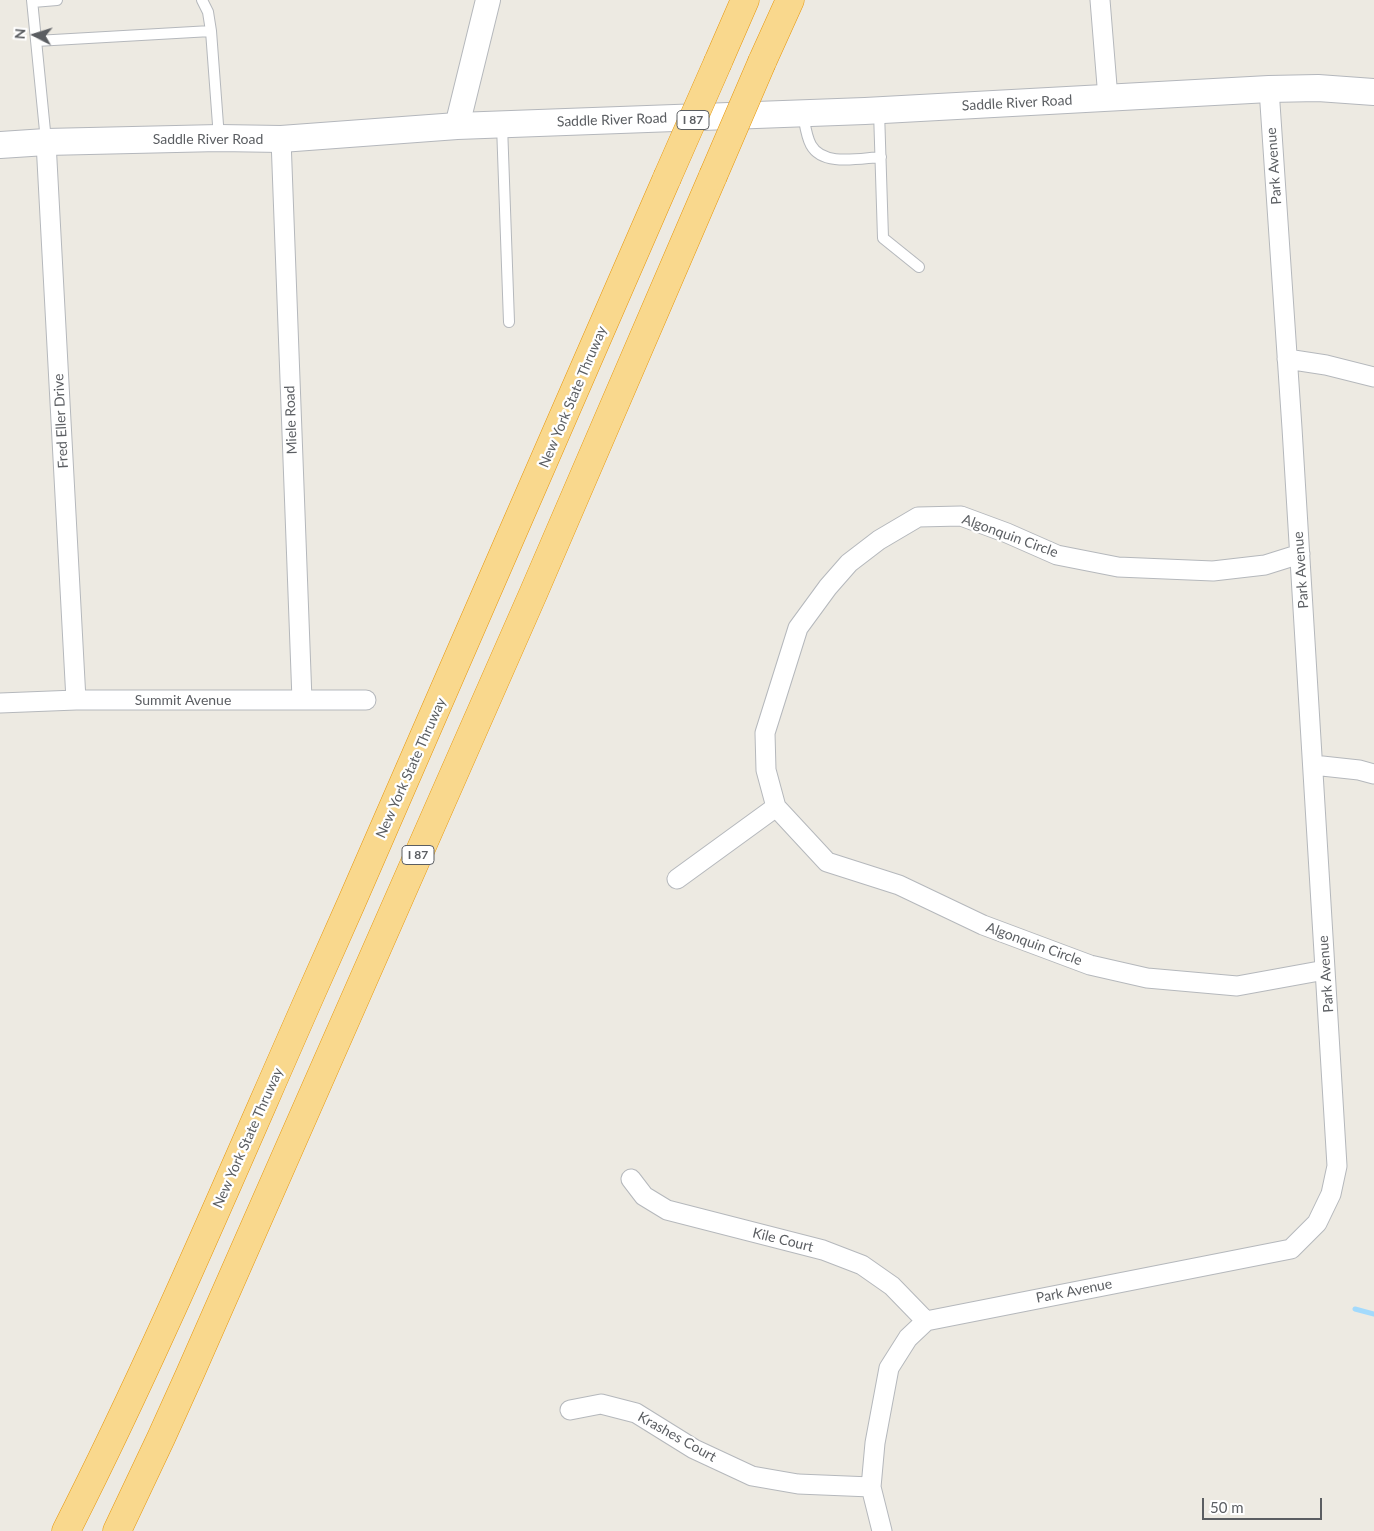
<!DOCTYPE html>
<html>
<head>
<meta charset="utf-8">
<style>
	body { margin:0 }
	#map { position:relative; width:1374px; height:1531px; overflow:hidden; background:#edeae2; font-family:Lato,sans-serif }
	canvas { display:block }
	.north { position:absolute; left:10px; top:10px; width:50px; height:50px; -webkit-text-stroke:4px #fff; paint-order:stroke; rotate:275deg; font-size:14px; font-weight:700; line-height:20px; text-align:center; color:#5b5e62 }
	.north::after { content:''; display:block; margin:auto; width:18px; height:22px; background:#5b5e62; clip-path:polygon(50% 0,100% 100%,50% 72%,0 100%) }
	.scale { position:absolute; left:1202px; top:1498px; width:120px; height:22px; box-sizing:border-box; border:2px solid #5b5e62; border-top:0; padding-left:6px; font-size:15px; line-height:18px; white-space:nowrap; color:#5b5e62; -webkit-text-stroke:4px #fff; paint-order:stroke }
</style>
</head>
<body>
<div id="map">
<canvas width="1374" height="1531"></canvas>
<div class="north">N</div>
<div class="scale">50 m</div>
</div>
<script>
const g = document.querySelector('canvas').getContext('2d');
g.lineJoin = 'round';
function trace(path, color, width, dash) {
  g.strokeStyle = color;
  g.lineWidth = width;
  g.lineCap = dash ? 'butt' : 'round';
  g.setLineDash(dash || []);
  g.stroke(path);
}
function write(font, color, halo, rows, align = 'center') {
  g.font = font + ' Lato,sans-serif';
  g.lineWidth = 4.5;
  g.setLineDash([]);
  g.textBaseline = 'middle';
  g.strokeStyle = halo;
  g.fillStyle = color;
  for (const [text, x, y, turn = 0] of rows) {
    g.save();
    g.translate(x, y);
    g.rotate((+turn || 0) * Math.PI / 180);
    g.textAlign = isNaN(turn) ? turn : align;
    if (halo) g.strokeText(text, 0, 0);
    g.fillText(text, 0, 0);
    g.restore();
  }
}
trace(new Path2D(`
	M1355 1309 1374 1314`), '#a3dafc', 5);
const service = new Path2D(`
	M32 0 46 141
	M202 0 208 12 211 31
	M33 2 57 0
	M36 41 211 31 219 138
	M879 111 883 238 919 267
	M803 114C805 124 806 136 811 145 823 167 860 158 881 157
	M502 125 509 322`);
const minor = new Path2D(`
	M1100 0 1108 98
	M281 139 302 700
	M46 142 76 700
	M1287 359 1326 365 1374 377
	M1300 554 1265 565 1213 571 1118 567 1057 555 1007 533 961 516 918 517 879 540 849 563 828 587 798 628 765 733 766 770 776 807 827 862 899 885 983 925 1090 965 1147 978 1237 986 1325 970
	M0 703 76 700H366
	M1313 765 1359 770 1374 774
	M677 879 776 807
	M631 1179 644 1196 667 1210 823 1250 862 1265 892 1286 926 1321
	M570 1410 601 1404 636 1413 694 1449 752 1476 798 1484 871 1487
	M882 1531 871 1487 875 1443 889 1368 908 1338 926 1321 1291 1249 1317 1223 1331 1194 1337 1166 1292 428 1269 89`);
const tertiary = new Path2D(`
	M457 126 488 0`);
const secondary = new Path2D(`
	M0 145 46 142 219 138 281 139 457 126 865 111 1269 89 1318 88 1374 92`);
const motorway = new Path2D(`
	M718 62 745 0
	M762 62 790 0
	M66 1531C155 1356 231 1175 310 996 431 724 550 451 667 178
	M117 1531 161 1438 189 1376 533 594 713 176`);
trace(service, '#b5b8bc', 12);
trace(minor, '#b5b8bc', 21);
trace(tertiary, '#b5b8bc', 26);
trace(secondary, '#b4b7bc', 28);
trace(motorway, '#e79608', 29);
trace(service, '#fff', 10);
trace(minor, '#fff', 19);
trace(tertiary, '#fff', 24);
trace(secondary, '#fff', 26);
trace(motorway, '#f9d88d', 28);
const motorwayBridge = new Path2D(`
	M713 176 762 62
	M667 178 718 62`);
trace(motorwayBridge, '#e79608', 29, []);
trace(motorwayBridge, '#f9d88d', 28);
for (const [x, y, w] of [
	[693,120,32],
	[418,855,32]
]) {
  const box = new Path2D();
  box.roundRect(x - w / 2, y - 9.5, w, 19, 4);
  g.fillStyle = '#fff';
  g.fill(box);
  trace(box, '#5b5e62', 1);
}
write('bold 12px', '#5b5e62', null, [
	["I 87",693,120],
	["I 87",418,855]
]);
write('14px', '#5b5e62', '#fff', [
	["Saddle River Road",1017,103,-3],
	["Saddle River Road",612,120,-2],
	["Saddle River Road",208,139],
	["Park Avenue",1274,166,-94],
	["New York State Thruway",573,397,-67],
	["Miele Road",291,420,-92],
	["Fred Eller Drive",61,421,-93],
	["Algonquin Circle",1010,536,20],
	["Park Avenue",1301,570,-94],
	["Summit Avenue",183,700],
	["New York State Thruway",411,768,-66],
	["Algonquin Circle",1034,944,20],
	["Park Avenue",1326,974,-94],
	["New York State Thruway",248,1138,-66],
	["Kile Court",783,1240,14],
	["Park Avenue",1074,1291,-11],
	["Krashes Court",677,1437,29]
]);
</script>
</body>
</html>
